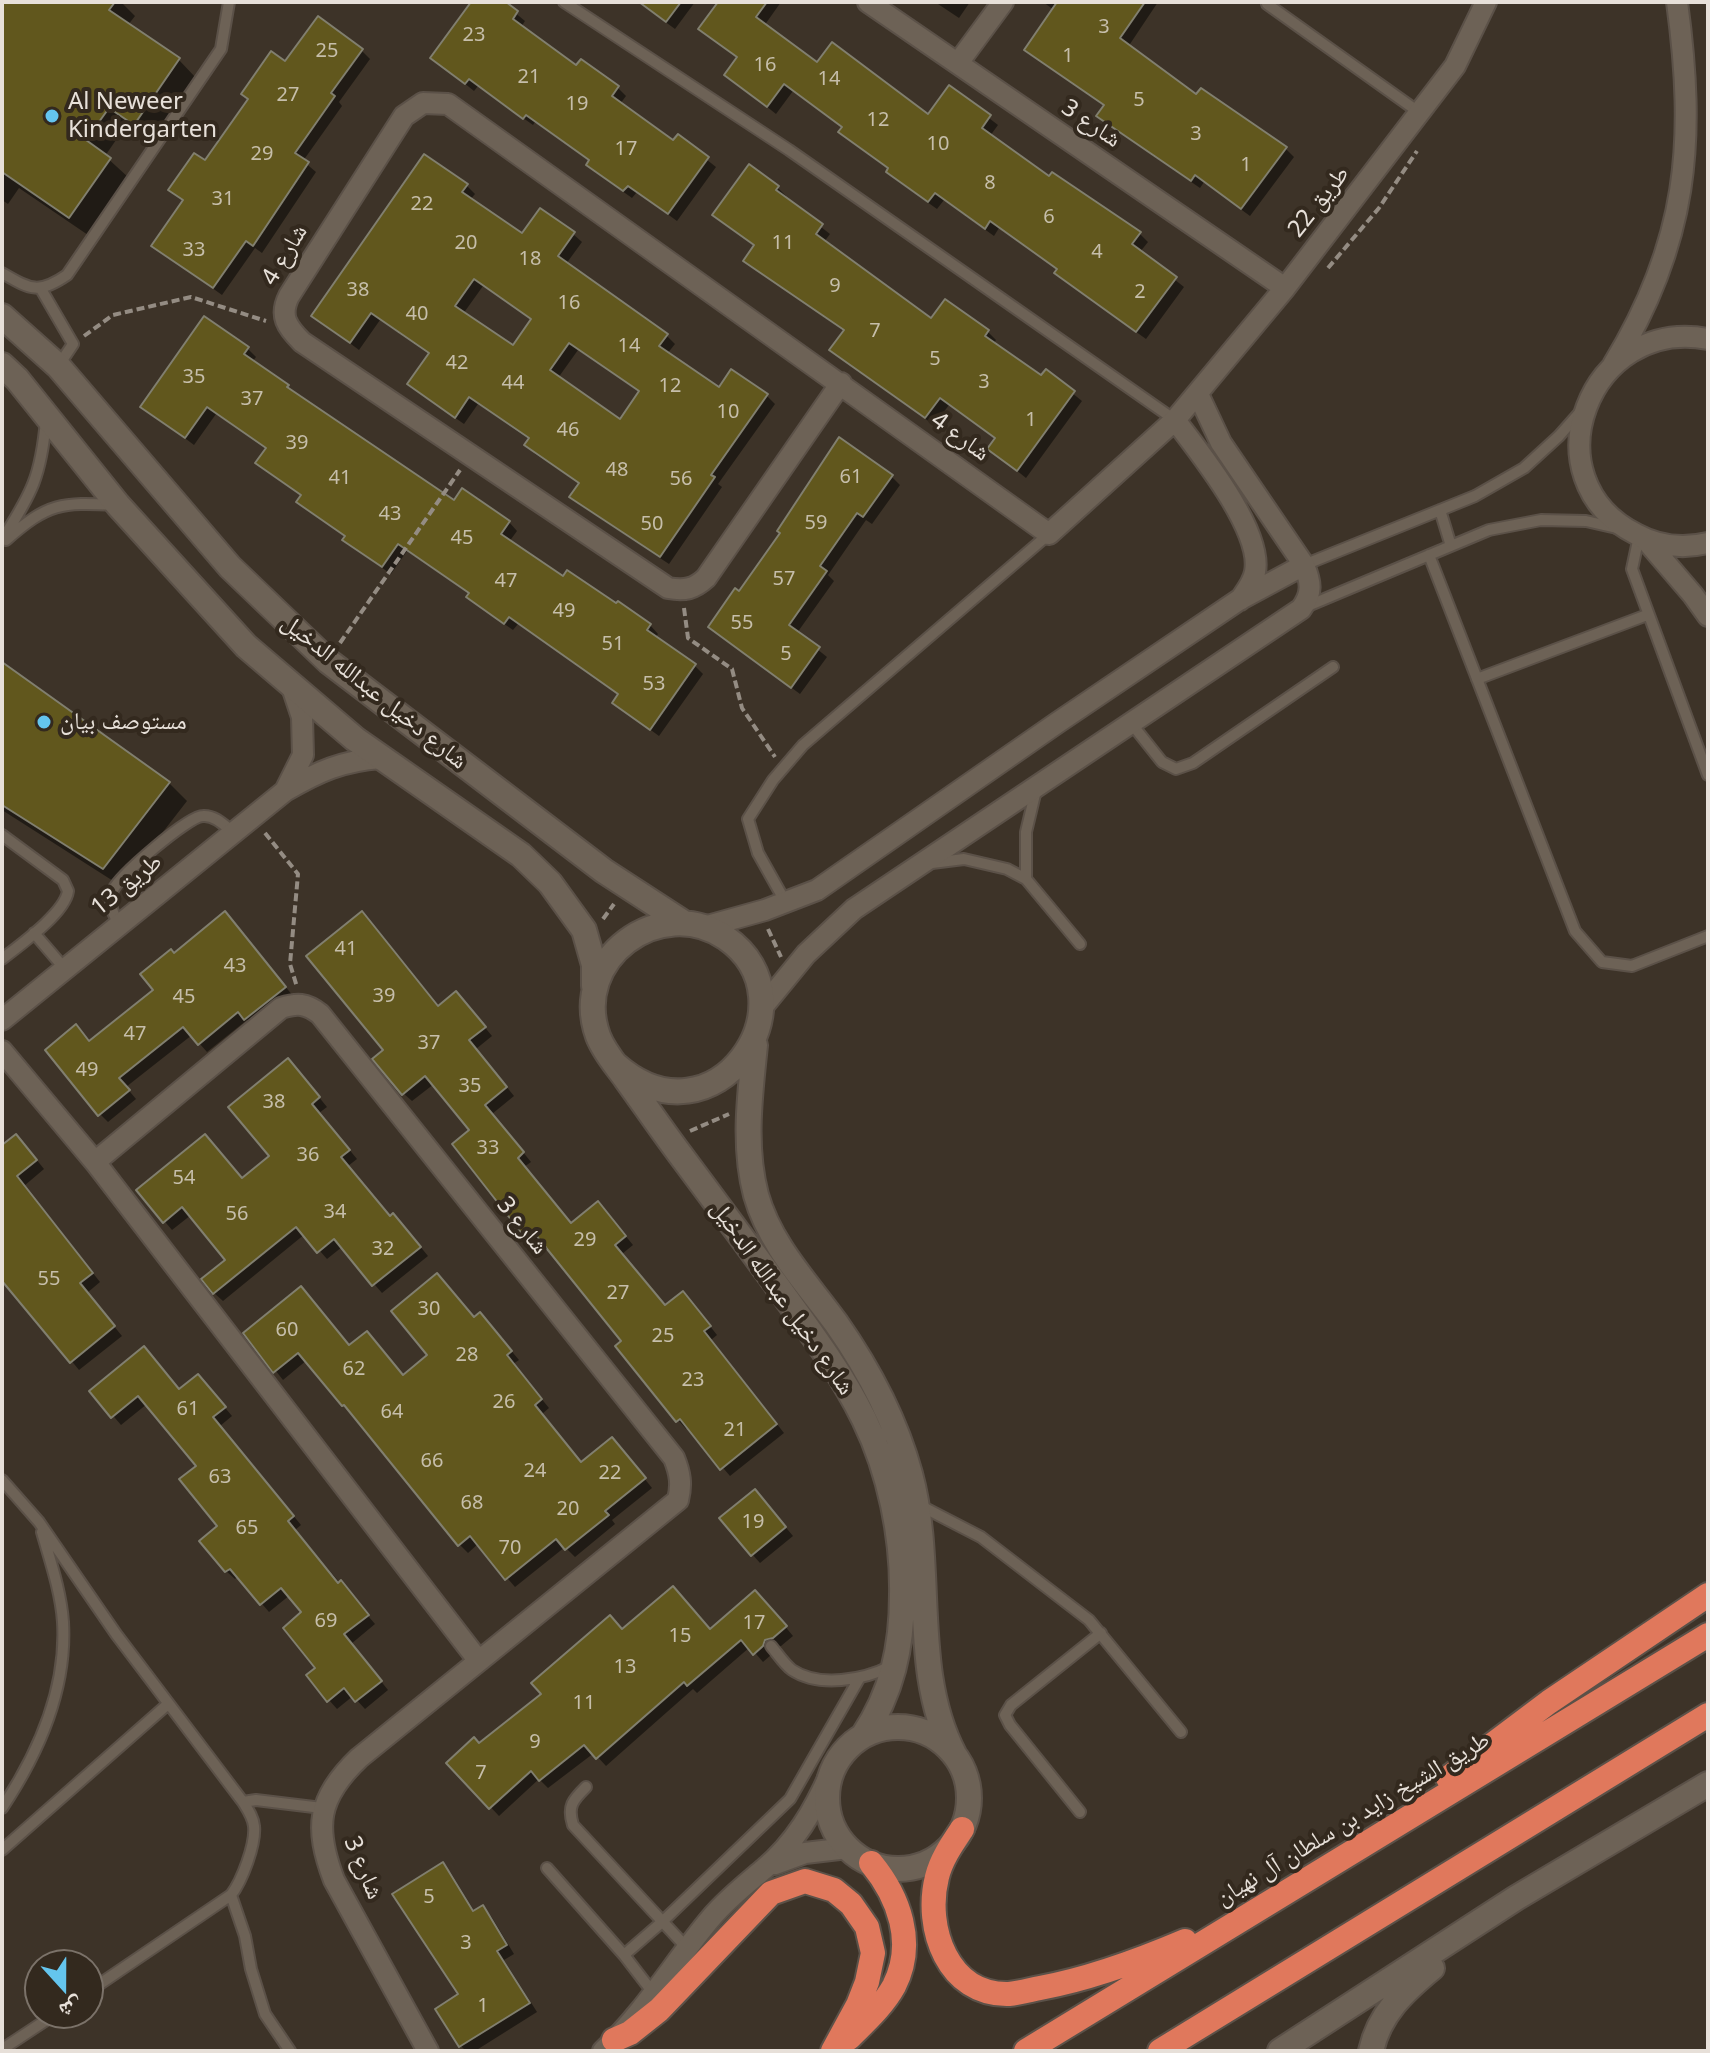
<!DOCTYPE html>
<html>
<head>
<meta charset="utf-8">
<style>
	body { margin:0 }
	#map { position:relative; width:1710px; height:2053px; overflow:hidden; background:#3d3328; font-family:"Noto Sans","Noto Naskh Arabic",sans-serif }
	canvas { display:block }
	.frame { position:absolute; inset:0; border:4px solid #e7e0d9; pointer-events:none }
	.north { position:absolute; left:24px; top:1949px; width:80px; height:80px; box-sizing:border-box; background:#33291e; border:2px solid #7b7269; border-radius:50%; rotate:159deg; font-size:22px; font-weight:700; line-height:32px; text-align:center; color:#e7e0d9 }
	.north::after { content:''; display:block; margin:auto; width:28px; height:36px; background:#64c5ee; clip-path:polygon(50% 0,100% 100%,50% 72%,0 100%) }
</style>
</head>
<body>
<div id="map">
<canvas width="1710" height="2053"></canvas>
<div class="frame"></div>
<div class="north">ش</div>
</div>
<script>
const g = document.querySelector('canvas').getContext('2d');
g.lineJoin = 'round';
function fillPath(path, color) {
  g.fillStyle = color;
  g.fill(path, 'evenodd');
}
function trace(path, color, width, dash) {
  g.strokeStyle = color;
  g.lineWidth = width;
  g.lineCap = dash ? 'butt' : 'round';
  g.setLineDash(dash || []);
  g.stroke(path);
}
function write(font, color, halo, rows, align = 'center') {
  g.font = font + ' "Noto Sans","Noto Naskh Arabic",sans-serif';
  g.lineWidth = 8;
  g.setLineDash([]);
  g.textBaseline = 'middle';
  g.strokeStyle = halo;
  g.fillStyle = color;
  for (const [text, x, y, turn = 0] of rows) {
    g.save();
    g.translate(x, y);
    g.rotate((+turn || 0) * Math.PI / 180);
    g.textAlign = isNaN(turn) ? turn : align;
    if (halo) g.strokeText(text, 0, 0);
    g.fillText(text, 0, 0);
    g.restore();
  }
}
fillPath(new Path2D(`
	M2 2H121L135 16 128 25 179 60 196 78 153 141 127 124 105 156 128 177 88 235 19 188 8 204 2 200Z
	M474 2H502L525 21 521 27 577 68 582 61 618 88 626 96 620 104 674 143 678 137 716 167 677 221 637 192 632 198 597 173 591 162 535 122 533 125 478 86 474 91 433 58Z
	M638 2H695L675 29Z
	M721 2H781L764 26 818 65 928 117 950 88 998 125 990 136 1049 179 1139 233 1148 242 1140 252 1184 287 1146 339 1065 281 1058 270 999 228 994 236 944 200 937 209 896 180 888 172 890 170 849 140 843 128 793 91 776 114 727 75 739 59 709 37Z
	M935 2H970L959 18Z
	M1043 2H1158L1128 47 1196 97 1285 148 1294 157 1250 216 1204 182 1200 188 1107 124 1099 116 1106 107 1026 50 1054 10Z
	M362 51 370 59 339 102 342 106 303 161 316 172 262 253 255 248 222 295 154 246 185 202 171 190 205 163 286 64Z
	M467 186 475 194 470 200 522 236 573 234 582 242 566 264 666 335 675 344 667 354 719 390 766 395 775 404 718 484 722 487 669 564 580 505 572 496 580 484 535 454 527 445 530 440 478 404 464 424 418 392 410 384 430 355 380 320 359 350 314 316ZM483 286 533 320 513 348 463 314ZM578 350 641 393 620 422 558 378Z
	M778 188 786 196 784 198 830 234 824 242 931 321 946 301 988 332 996 340 993 344 1042 378 1046 372 1082 401 1026 478 990 449 997 440 949 405 934 425 840 358 832 350 845 332 746 261 756 247 723 223Z
	M248 349 256 357 252 362 296 395 454 503 509 522 517 531 509 542 563 579 650 625 658 634 655 638 695 666 703 674 659 736 614 703 620 695 518 624 513 630 477 605 469 597 470 594 407 551 391 574 353 548 346 537 299 502 303 496 258 463 267 450 216 414 194 445 142 406Z
	M891 476 900 485 872 524 866 520 828 575 834 581 797 633 827 657 800 694 710 627 740 594Z
	M2 665 169 783 187 801 121 886 2 810Z
	M233 922 293 996 254 1027 247 1020 207 1052 192 1035 126 1087 136 1099 108 1122 100 1114 90 1043 155 990 174 955Z
	M464 1002 492 1036 476 1049 514 1096 492 1114 531 1162 524 1167 572 1225 606 1212 633 1245 622 1254 666 1307 691 1302 717 1335 711 1340 784 1433 730 1476 688 1427 686 1429 678 1420 624 1341 544 1241 537 1247 528 1239 472 1130 434 1084 412 1101 403 1093 438 1008Z
	M296 1069 327 1107 319 1113 357 1159 348 1166 390 1218 401 1223 428 1256 382 1293 342 1247 327 1259 305 1234 223 1301 214 1293 228 1260 191 1215 172 1230 138 1190 243 1180 271 1157Z
	M24 1144 44 1169 24 1186 100 1282 87 1293 122 1336 79 1370 2 1276V1147Z
	M474 1319 488 1323 519 1360 513 1364 549 1408 542 1414 582 1464 620 1448 652 1488 612 1520 615 1524 575 1557 565 1547 515 1587 478 1544 468 1553 460 1545 307 1360 283 1380 246 1333 350 1347 404 1377Z
	M206 1385 232 1416 220 1426 301 1525 295 1530 375 1624 351 1644 388 1690 365 1709 353 1696 337 1709 329 1700 304 1613 290 1595 269 1612 238 1576 235 1579 226 1571 220 1526 198 1466 147 1404 121 1425 92 1391H180Z
	M763 1500 793 1536 760 1563 752 1554Z
	M764 1601 793 1636 781 1646 773 1648 771 1655 763 1662 750 1647 697 1693 693 1689 606 1766 594 1753 548 1788 539 1779 499 1816 449 1763 479 1745 623 1631H710Z
	M442 1865 451 1873 475 1912 482 1908 491 1916 514 1954 504 1960 537 2012 475 2051H466L461 2046 438 2009 461 1995Z`), '#0007');
const building = new Path2D(`
	M2 2H115L109 10 180 58 134 125 109 108 86 140 111 158 69 218 2 172Z
	M471 2H506L518 11 513 19 576 65 581 59 619 86 612 96 673 140 678 134 709 157 668 214 628 186 623 191 586 165 589 160 526 115 523 119 469 79 465 84 430 58Z
	M639 2H681L666 22Z
	M718 2H767L756 17 817 62 832 42 928 114 949 85 991 115 982 128 1049 176 1052 172 1141 232 1132 244 1177 277 1136 332 1054 273 1057 269 990 221 985 229 935 193 928 202 886 172 888 168 838 132 842 127 784 84 767 107 724 75 737 57 698 29Z
	M1057 2H1145L1120 38 1196 94 1201 88 1287 147 1241 209 1195 175 1191 181 1096 116 1104 105 1024 50Z
	M318 16 363 49 331 93 335 96 295 153 309 162 253 246 246 241 213 288 151 246 183 200 168 190 194 153 205 160 248 99 241 94 271 51 285 61Z
	M424 154 468 184 462 192 522 233 540 208 575 232 558 256 668 334 659 346 719 387 731 369 768 394 711 475 715 477 660 557 569 497 579 483 524 445 529 438 469 397 455 418 407 384 429 353 371 313 350 343 311 316ZM474 279 531 319 513 345 455 306ZM569 343 639 391 620 419 550 370Z
	M749 164 779 186 776 190 823 224 816 234 931 318 945 299 989 330 985 336 1041 375 1046 369 1075 391 1017 471 987 449 995 438 940 398 925 418 829 350 844 330 743 261 754 245 712 215Z
	M204 316 249 347 244 354 289 385 287 387 454 500 462 488 510 521 501 534 563 576 567 570 616 603 618 601 651 624 647 630 696 664 650 730 612 703 618 694 509 617 504 624 466 597 469 593 398 544 382 567 342 540 345 536 296 502 301 495 255 463 266 448 207 407 185 438 140 407Z
	M839 437 893 475 863 517 857 513 820 566 827 571 789 625 820 647 791 688 708 627 735 588 739 591 780 533 777 531Z
	M2 662 170 782 103 869 2 805Z
	M225 911 286 987 244 1020 238 1012 198 1045 183 1027 119 1078 130 1090 98 1116 45 1050 76 1024 89 1041 153 990 140 974 171 949 174 953Z
	M362 911 438 1006 456 991 486 1027 469 1040 507 1087 485 1105 524 1152 518 1158 571 1223 598 1201 626 1236 615 1245 665 1305 683 1291 711 1326 704 1331 777 1424 720 1470 680 1419 676 1422 615 1346 621 1341 535 1234 527 1240 452 1144 469 1130 425 1076 402 1095 372 1059 383 1050 306 956Z
	M288 1058 320 1097 312 1104 350 1150 341 1157 390 1216 393 1213 421 1247 372 1286 334 1239 317 1253 296 1227 213 1294 201 1279 225 1260 182 1207 163 1223 136 1190 205 1134 242 1178 269 1156 228 1107Z
	M16 1134 37 1160 17 1176 93 1273 80 1283 115 1326 70 1363 2 1281V1145Z
	M437 1273 474 1317 480 1312 512 1351 507 1355 542 1399 535 1405 581 1462 612 1437 646 1478 605 1511 609 1515 565 1550 556 1539 505 1580 470 1536 458 1546 344 1405 342 1406 298 1353 273 1373 243 1333 301 1286 349 1345 367 1331 403 1375 427 1355 391 1311Z
	M144 1346 179 1389 198 1374 226 1407 213 1417 294 1516 288 1521 338 1583 341 1580 369 1615 344 1634 382 1681 355 1702 344 1688 327 1702 306 1675 315 1668 283 1628 301 1612 281 1588 260 1605 230 1569 225 1572 199 1541 217 1526 179 1479 196 1466 138 1396 111 1418 89 1391Z
	M755 1489 786 1527 751 1556 719 1518Z
	M673 1586 710 1629 755 1590 787 1626 773 1638 765 1640 763 1646 753 1655 741 1640 687 1686 684 1682 596 1759 584 1745 539 1781 531 1771 489 1809 446 1763 474 1737 479 1743 541 1694 531 1683 610 1615 622 1629Z
	M443 1862 473 1911 483 1905 507 1945 497 1951 530 2003 459 2047 435 2009 458 1994 392 1894Z`);
fillPath(building, '#61571d');
trace(building, '#817f6f', 2);
const lane = new Path2D(`
	M564 2 789 150 1175 420
	M1267 4 1420 113
	M2 273C30 289 38 295 67 275L221 49 229 2
	M41 289 73 344 59 365
	M1440 510 1451 546
	M1639 536 1632 569 1708 775
	M2 540C32 493 41 476 46 420
	M6 540C48 503 61 502 115 505
	M1429 555 1575 931 1602 962 1632 966 1708 936
	M1304 565 1475 496 1524 468 1559 436 1582 410
	M1303 608 1489 530 1541 520 1586 521 1621 529
	M1477 679 1647 615
	M1131 723 1162 762 1176 769 1193 763 1333 667
	M2 835 63 880 68 891C65 913 20 945 2 959
	M932 863 964 859 1007 869 1026 879 1080 944
	M1026 879V832L1036 790
	M786 903 758 853 748 819 773 780 803 745 1049 534
	M120 925C112 914 108 903 113 890 119 876 188 816 203 816 215 815 225 826 234 833
	M34 933 65 969
	M2 1480 39 1522 116 1634 243 1802C248 1810 253 1817 254 1826 256 1844 242 1881 231 1895L88 1992
	M919 1505 981 1537 1089 1620 1181 1732
	M771 1646C777 1653 784 1664 792 1670 819 1688 864 1680 891 1666
	M586 1787C573 1800 567 1806 573 1825L687 1948
	M243 1802 256 1800 322 1808
	M2 1808C38 1754 67 1688 63 1622 61 1592 50 1560 42 1532
	M1080 1812 1010 1725 1005 1715 1011 1705 1101 1633
	M2 1850 168 1704
	M547 1868 624 1955 654 1994
	M231 1895 245 1936 251 1969 265 2014 290 2051
	M624 1955 662 1922 790 1799 860 1677
	M7 2046 57 2013`);
const street = new Path2D(`
	M868 2 1285 288
	M958 63 1003 2
	M1708 339C1589 316 1527 479 1636 534 1658 546 1683 549 1708 543
	M1613 365C1688 242 1696 142 1677 2
	M841 383 706 578C694 589 685 591 668 588L302 342C287 327 279 316 289 296L404 116 423 103 448 104 1049 534 1175 420 1285 288 1455 66 1486 2
	M1175 420C1200 453 1263 531 1255 572 1253 583 1246 591 1240 600
	M1645 539 1693 595 1708 616
	M285 791 303 755 302 717 291 684
	M704 927 765 910 817 890 1057 723 1239 600 1304 565
	M761 1009 806 954 854 909 1301 609C1313 593 1311 582 1304 565L1221 443 1198 394
	M2 1020 285 791C319 771 342 761 381 758
	M2 1051 95 1162 478 1660
	M95 1162 281 1008C297 1003 306 1003 320 1014L674 1458C680 1473 682 1484 678 1500L359 1758C317 1798 314 1827 334 1880L428 2051
	M775 1864 805 1853 848 1848
	M603 2051C645 2012 674 1962 711 1918 727 1899 745 1885 764 1869 795 1843 814 1810 830 1774`);
const secondary = new Path2D(`
	M2 316 58 366 230 567 328 661 604 871 684 923
	M2 365 17 379 118 505 246 646 355 739 521 855 550 883 584 930 594 965V986
	M755 1045C750 1094 743 1146 756 1195 770 1245 807 1283 836 1323 869 1370 895 1419 910 1474 935 1566 910 1670 954 1754
	M616 1065C715 1152 817 1001 726 938 660 893 570 959 598 1036 604 1052 616 1065 626 1079 644 1104 661 1129 679 1153 714 1200 749 1247 783 1294 812 1334 842 1374 864 1419 890 1472 903 1537 902 1595 902 1647 892 1693 863 1736
	M827 1798a71 71 0 1 1 142 0a71 71 0 1 1-142 0Z
	M1280 2051 1516 1898 1708 1784
	M1371 2051C1379 2014 1404 1991 1432 1968`);
const highway = new Path2D(`
	M1448 1778 1549 1702 1708 1595
	M962 1829C952 1844 941 1860 937 1877 924 1928 948 1996 1009 1994 1019 1993 1030 1990 1040 1988 1089 1979 1138 1961 1185 1941
	M849 2038C865 2022 883 2006 894 1986 916 1943 899 1897 871 1863
	M614 2040 630 2033 659 2010 771 1893 805 1881 834 1890 851 1904 867 1927 873 1953 867 1982 858 2005 833 2051
	M1026 2051 1708 1635
	M1160 2051 1708 1715`);
trace(lane, '#5b5148', 14);
trace(street, '#5b5148', 24);
trace(secondary, '#5b5148', 28);
trace(highway, '#5b5148', 28);
trace(new Path2D(`
	M1328 268 1379 208 1417 151
	M84 336 113 315 191 297 266 321
	M684 608 688 638 732 669 742 708 775 757
	M340 643 460 470
	M265 833 298 874 290 964 297 987
	M603 919 614 904
	M768 929 781 957
	M690 1131 729 1114`), '#948c83', 4, [8, 4]);
trace(lane, '#6d6256', 10);
trace(street, '#6d6256', 20);
trace(secondary, '#6d6256', 24);
trace(highway, '#e0785c', 24);
for (const [x, y, r, color] of [
	[52,116,8,"#64c5ee"],
	[44,722,8,"#64c5ee"]
]) {
  const dot = new Path2D();
  dot.arc(x, y, r, 0, 2 * Math.PI);
  g.fillStyle = color;
  g.fill(dot);
  trace(dot, '#33291e', 3);
}
write('20px', '#c6beaa', null, [
	["3",1104,27],
	["23",474,35],
	["25",327,51],
	["1",1068,56],
	["16",765,65],
	["21",529,77],
	["14",829,79],
	["27",288,95],
	["5",1139,100],
	["19",577,104],
	["12",878,120],
	["3",1196,134],
	["10",938,144],
	["17",626,149],
	["29",262,154],
	["1",1246,165],
	["8",990,183],
	["31",223,199],
	["22",422,204],
	["6",1049,217],
	["20",466,243],
	["11",783,243],
	["33",194,250],
	["4",1097,252],
	["18",530,259],
	["9",835,286],
	["38",358,290],
	["2",1140,292],
	["16",569,303],
	["40",417,314],
	["7",875,331],
	["14",629,346],
	["5",935,359],
	["42",457,363],
	["35",194,377],
	["3",984,382],
	["44",513,383],
	["12",670,386],
	["37",252,399],
	["10",728,412],
	["1",1031,420],
	["46",568,430],
	["39",297,443],
	["48",617,470],
	["61",851,477],
	["41",340,478],
	["56",681,479],
	["43",390,514],
	["59",816,523],
	["50",652,524],
	["45",462,538],
	["57",784,579],
	["47",506,581],
	["49",564,611],
	["55",742,623],
	["51",613,644],
	["5",786,654],
	["53",654,684],
	["41",346,949],
	["43",235,966],
	["39",384,996],
	["45",184,997],
	["47",135,1034],
	["37",429,1043],
	["49",87,1070],
	["35",470,1086],
	["38",274,1102],
	["33",488,1148],
	["36",308,1155],
	["54",184,1178],
	["34",335,1212],
	["56",237,1214],
	["29",585,1240],
	["32",383,1249],
	["55",49,1279],
	["27",618,1293],
	["30",429,1309],
	["60",287,1330],
	["25",663,1336],
	["28",467,1355],
	["62",354,1369],
	["23",693,1380],
	["26",504,1402],
	["61",188,1409],
	["64",392,1412],
	["21",735,1430],
	["66",432,1461],
	["24",535,1471],
	["22",610,1473],
	["63",220,1477],
	["68",472,1503],
	["20",568,1509],
	["19",753,1522],
	["65",247,1528],
	["70",510,1548],
	["69",326,1621],
	["17",754,1623],
	["15",680,1636],
	["13",625,1667],
	["11",584,1703],
	["9",535,1742],
	["7",481,1773],
	["5",429,1897],
	["3",466,1943],
	["1",483,2006]
]);
write('24px', '#e7e0d9', '#33291e', [
	["Al Neweer",68,102],
	["Kindergarten",68,130],
	["مستوصف بيان",60,722]
], 'left');
write('24px', '#e7e0d9', '#33291e', [
	["شارع 3",1091,124,34],
	["طريق 22",1319,202,-52],
	["شارع 4",285,255,-59],
	["شارع 4",960,437,36],
	["شارع دخيل عبدالله الدخيل",374,692,39],
	["طريق 13",127,885,-39],
	["شارع 3",522,1226,51],
	["شارع دخيل عبدالله الدخيل",782,1298,55],
	["طريق الشيخ زايد بن سلطان آل نهيان",1353,1819,-31],
	["شارع 3",363,1868,67]
]);
</script>
</body>
</html>
